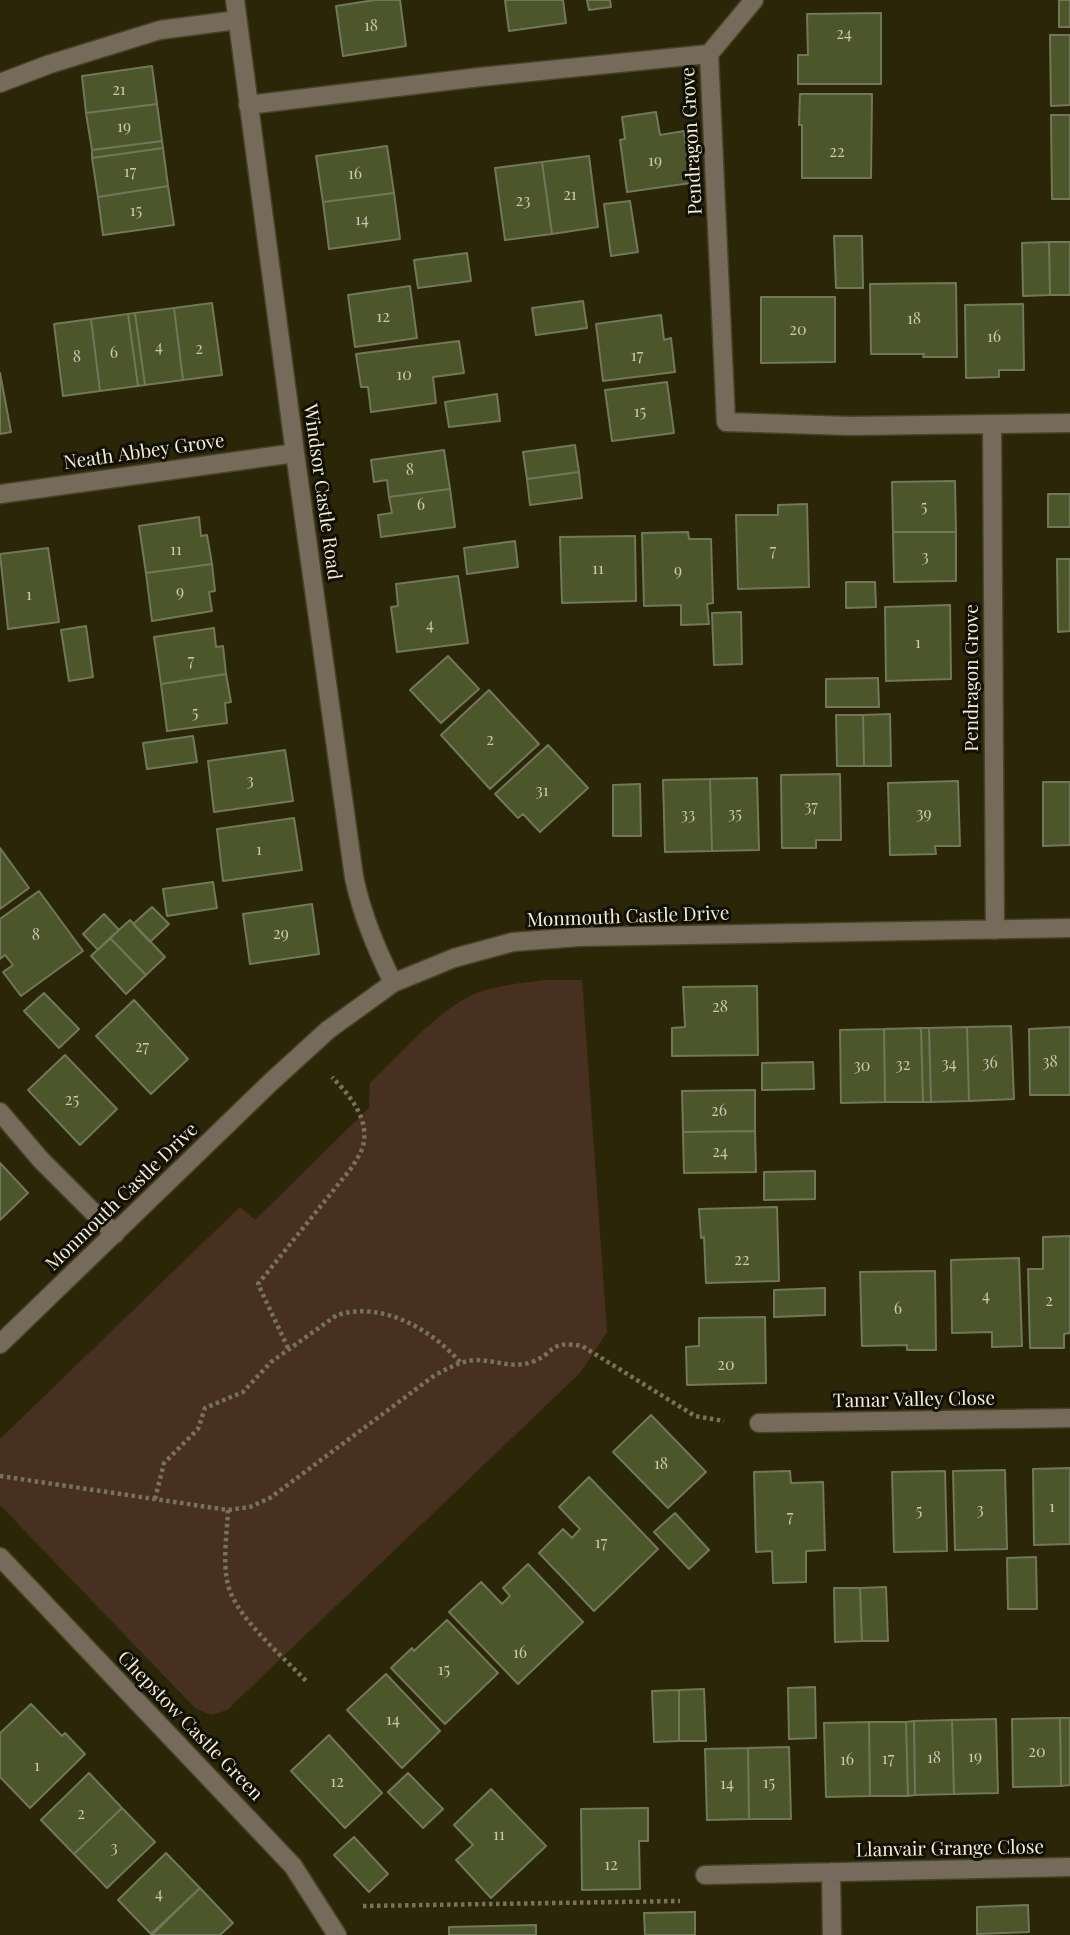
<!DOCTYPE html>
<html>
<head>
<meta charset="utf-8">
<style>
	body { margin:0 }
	canvas { display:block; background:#2c2608 }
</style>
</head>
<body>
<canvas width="1070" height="1935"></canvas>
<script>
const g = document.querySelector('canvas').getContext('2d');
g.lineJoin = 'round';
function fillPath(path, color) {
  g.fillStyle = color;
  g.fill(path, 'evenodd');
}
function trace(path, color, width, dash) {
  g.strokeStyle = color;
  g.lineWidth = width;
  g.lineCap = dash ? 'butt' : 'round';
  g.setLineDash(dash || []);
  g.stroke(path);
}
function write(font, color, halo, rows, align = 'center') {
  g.font = font + ' "Playfair Display",serif';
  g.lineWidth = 6;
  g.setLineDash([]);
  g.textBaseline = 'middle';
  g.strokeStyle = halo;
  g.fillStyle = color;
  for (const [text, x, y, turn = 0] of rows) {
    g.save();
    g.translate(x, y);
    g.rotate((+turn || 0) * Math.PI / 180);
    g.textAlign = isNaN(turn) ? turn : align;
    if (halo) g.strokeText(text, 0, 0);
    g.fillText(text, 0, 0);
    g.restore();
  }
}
fillPath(new Path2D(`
	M545 980H582L607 1332 580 1373 227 1710 211 1715 195 1708 0 1505V1439L240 1207 255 1220 369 1108 370 1083C399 1056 439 1008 477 993 498 985 523 983 545 980Z`), '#473020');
const building = new Path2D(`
	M375 0H400L406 46 343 56 336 6Z
	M505 0H563L566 23 509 31Z
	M587 0H610L611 7 589 10Z
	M1059 0H1070V27H1059Z
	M881 13V84H798V55H808L807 14Z
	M1050 35H1070V105L1051 106Z
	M152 66 157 104 86 113 82 76Z
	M800 94H872L871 178H802V125H799Z
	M157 104 162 141 92 150 86 113Z
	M656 112 660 135 684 131 691 183 627 192 620 140 625 139 622 117Z
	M1051 115H1070V199H1052Z
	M162 141 163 148 92 158V150Z
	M387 146 394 193 323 202 316 156Z
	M163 148 168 186 98 197 92 158Z
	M589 156 598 227 552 234 542 162Z
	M542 162 552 234 505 240 495 168Z
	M168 186 174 225 103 235 98 197Z
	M394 193 400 239 329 249 323 202Z
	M630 201 638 252 611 256 604 204Z
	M834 236H862L863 288H836Z
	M1049 242H1070V295H1050Z
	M1049 242 1050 295 1023 296 1022 243Z
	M467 253 471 281 418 288 414 260Z
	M956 283 957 357H923L924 354H871L870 284Z
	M410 286 417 338 355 347 348 295Z
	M761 297H835V362L761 363Z
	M583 301 587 328 536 335 532 308Z
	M212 303 222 375 183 380 174 308Z
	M1023 304 1024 370H999V377L966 378 965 305Z
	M174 308 183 380 145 385 135 313Z
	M135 313 145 385 138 386 128 314Z
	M128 314 138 386 100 391 91 319Z
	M661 315 664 340 671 338 675 372 603 381 596 324Z
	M91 319 100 391 63 396 54 324Z
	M459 341 464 373 433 377 436 403 371 412 368 387H361L356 354Z
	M0 373 11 432 0 434Z
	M667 382 674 433 612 441 605 390Z
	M497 394 500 421 449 427 445 402Z
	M575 445 579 472 527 479 523 452Z
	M444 450 450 489 389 497 387 480 374 482 371 460Z
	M579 472 582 498 530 505 527 479Z
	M955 481 956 532H893L892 482Z
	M450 489 455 527 381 537 378 515 392 513 389 497Z
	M1048 494H1070V527H1048Z
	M807 504 809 587 738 589 736 515H778V505Z
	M199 517 201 536 207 535 212 564 146 573 139 526Z
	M688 532 689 539H711L713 603 707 604 709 624 681 625V605L644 606 642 533Z
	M893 532H956V581L894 582Z
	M635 536 636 601 562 603 560 537Z
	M515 541 518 567 467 574 464 548Z
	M48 548 59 622 8 629 0 554Z
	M1057 559H1070V631L1058 632Z
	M212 564 215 591 209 592 212 611 152 621 146 573Z
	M458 576 468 643 397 652 391 607 398 606 396 584Z
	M846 582H875L876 607 846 608Z
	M950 605 951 679 886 681 885 607Z
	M741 612 742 664 714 665 712 613Z
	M86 626 93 677 69 681 61 630Z
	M214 628 216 647 223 646 226 674 161 684 154 637Z
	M448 656 479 689 441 723 410 690Z
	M226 674 231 702 225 703 227 723 167 731 161 684Z
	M878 678 879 707H826V679Z
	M489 690 539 744 490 789 441 735Z
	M890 714 891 766H864L863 715Z
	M836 715H863L864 766H837Z
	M193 736 197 762 147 769 143 743Z
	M548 745 588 788 540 832 523 814 518 818 495 794Z
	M285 750 293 801 214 812 208 761Z
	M840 774 841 840H816V848H782L781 775Z
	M757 778 759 850 712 851 710 779Z
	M710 779 712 851 665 852 663 780Z
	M958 781 960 846H935L936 854 890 855 888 783Z
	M1043 782H1070V845L1043 846Z
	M640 784 641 836H613V785Z
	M294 818 302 870 223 881 217 829Z
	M0 848 29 888 0 909Z
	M213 882 217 908 167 916 163 889Z
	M39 891 83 951 21 996 3 972 13 965 5 955 0 959V919Z
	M312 904 319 954 250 964 243 914Z
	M152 907 169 924 150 942 133 924Z
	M104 914 119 930 98 950 83 934Z
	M130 920 165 957 146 975 110 938Z
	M110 938 146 975 126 994 91 956Z
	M757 986 758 1055 672 1056V1028L685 1027 683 987Z
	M44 993 79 1029 59 1048 24 1011Z
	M134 1000 188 1059 151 1094 96 1036Z
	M1011 1026 1014 1099 969 1101 967 1027Z
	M967 1027 969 1101 931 1102 929 1028Z
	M1070 1027V1095H1030L1029 1029Z
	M921 1028H929L931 1102H923Z
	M921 1028 923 1102H885L884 1029Z
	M884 1029 885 1102 841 1103 840 1030Z
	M65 1055 117 1109 80 1145 28 1090Z
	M813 1062 814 1089 762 1090V1063Z
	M755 1090V1131L683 1132 682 1091Z
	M755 1131 756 1172 684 1173 683 1132Z
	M0 1163 28 1193 0 1220Z
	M815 1171V1199L764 1200V1172Z
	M777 1207 779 1281 706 1283 704 1237 701 1238 699 1209Z
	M1070 1236V1333L1064 1334V1348H1030L1028 1269H1043V1237Z
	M1019 1258 1022 1346 992 1347V1332L952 1333 951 1260Z
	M935 1271 936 1350H907V1345L862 1346 860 1272Z
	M825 1288V1315L774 1317V1290Z
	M765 1317 766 1383 687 1385 686 1347 699 1346V1318Z
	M651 1415 706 1472 668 1508 613 1452Z
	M1070 1468V1544L1034 1545 1033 1469Z
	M1005 1470 1007 1549 955 1550 953 1471Z
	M790 1471 791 1483 823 1482 825 1550 806 1551V1582L773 1583 772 1551 756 1552 754 1472Z
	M945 1471 947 1551 894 1552 892 1472Z
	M589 1477 658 1549 594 1611 539 1553 563 1529 572 1538 580 1529 559 1507Z
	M675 1513 709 1550 689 1569 654 1532Z
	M1036 1557 1037 1609H1008L1007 1558Z
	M528 1564 583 1622 518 1684 449 1612 481 1582 502 1604 510 1596 503 1588Z
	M886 1587 888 1641H862L860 1588Z
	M834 1588H860L862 1641 835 1642Z
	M447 1620 498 1673 445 1724 391 1668 412 1648 414 1651Z
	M386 1674 440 1731 402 1768 347 1710Z
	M815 1687 816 1738 789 1739 788 1688Z
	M704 1689 706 1741H679V1690Z
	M679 1690V1741L654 1742 652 1691Z
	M31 1704 62 1736 65 1733 85 1754 30 1808 0 1777V1733Z
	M1060 1718H1070V1785L1061 1786Z
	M1060 1718 1061 1786 1013 1787 1012 1719Z
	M996 1719 998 1793 954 1794 952 1720Z
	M952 1720 954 1794 915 1795 914 1721Z
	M914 1721 915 1795 908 1796 906 1722Z
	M869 1722 870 1796 826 1797 824 1723Z
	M869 1722H906L908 1796H870Z
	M329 1735 382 1793 345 1828 291 1771Z
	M789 1747 791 1819H749L748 1748Z
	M748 1748 749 1819 707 1820 705 1749Z
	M89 1773 122 1808 74 1854 41 1820Z
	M408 1773 443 1809 423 1828 388 1792Z
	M491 1789 546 1846 491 1898 456 1860 473 1845 454 1825Z
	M122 1808 155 1842 107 1888 74 1854Z
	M648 1808V1841H639L640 1889 582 1890 581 1809Z
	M354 1837 388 1874 369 1892 334 1855Z
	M166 1853 200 1888 151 1934 118 1900Z
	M200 1888 233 1923 220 1935H152Z
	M1028 1905 1029 1932 977 1934V1907Z
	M695 1912V1935H645L644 1913Z
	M536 1925V1935H449V1927Z`);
fillPath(building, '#4d552b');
trace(building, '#717859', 2);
const minor = new Path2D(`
	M235 0 295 453 354 877C362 915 376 948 393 983
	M709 54 754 0
	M0 83 50 64 160 30 237 20
	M248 105 480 77 709 54 726 422 850 426 1070 423
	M992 425 995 930
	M0 494 295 453
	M0 1112 41 1160 115 1234
	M0 1344 271 1082 328 1030 393 983 454 958 513 942 579 937 1070 928
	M759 1423 1070 1418
	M0 1557 293 1866 337 1935
	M831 1872 832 1935
	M705 1875 1070 1867`);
trace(minor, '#484226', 21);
trace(new Path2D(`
	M288 1348 258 1284 353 1166C356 1160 361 1153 363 1146 370 1118 349 1095 332 1077
	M0 1476 228 1510 250 1507 270 1498 435 1375C449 1368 460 1361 476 1360 496 1360 512 1369 532 1362 556 1353 548 1340 582 1346L695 1416 724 1421
	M155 1499 164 1463 198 1429 205 1408 243 1392 271 1362 337 1315C382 1301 431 1329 460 1362
	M228 1510C227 1533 223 1558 227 1580 232 1615 283 1656 307 1682
	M363 1906 680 1901`), '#777259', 4.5, [3.5, 3.5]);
trace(minor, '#766a5a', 18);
write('16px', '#c9c8b0', null, [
	["18",371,26],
	["24",844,34],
	["21",119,90],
	["19",124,127],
	["22",837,152],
	["19",655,161],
	["17",130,172],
	["16",355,174],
	["21",570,195],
	["23",523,201],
	["15",136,211],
	["14",362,220],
	["12",383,317],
	["18",914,319],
	["20",798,330],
	["16",994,337],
	["4",159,347],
	["2",199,349],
	["6",114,353],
	["17",637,356],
	["8",77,357],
	["10",404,375],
	["15",640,412],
	["8",410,470],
	["6",421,505],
	["5",924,507],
	["11",176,550],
	["7",773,551],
	["3",925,557],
	["11",598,569],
	["9",678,571],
	["9",180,592],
	["1",29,595],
	["4",430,625],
	["1",918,643],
	["7",191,661],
	["5",195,713],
	["2",490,740],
	["3",250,781],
	["31",542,791],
	["37",811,807],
	["35",735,814],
	["39",924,814],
	["33",688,815],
	["1",259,850],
	["29",281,934],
	["8",36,935],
	["28",720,1007],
	["27",142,1047],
	["38",1050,1062],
	["36",990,1063],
	["34",949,1064],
	["32",903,1065],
	["30",862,1066],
	["25",72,1100],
	["26",719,1111],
	["24",720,1152],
	["22",742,1260],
	["4",986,1296],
	["2",1049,1301],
	["6",898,1309],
	["20",726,1365],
	["18",661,1464],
	["1",1052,1507],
	["3",980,1510],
	["5",919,1511],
	["7",790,1517],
	["17",601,1543],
	["16",520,1653],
	["15",444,1670],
	["14",393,1720],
	["20",1037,1752],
	["19",975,1757],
	["18",934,1758],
	["17",888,1759],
	["16",847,1760],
	["1",37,1766],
	["12",337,1782],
	["15",769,1783],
	["14",727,1784],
	["2",81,1814],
	["11",499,1835],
	["3",114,1848],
	["12",611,1865],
	["4",159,1894]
]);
write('19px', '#f2eedd', '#120f04', [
	["Pendragon Grove",692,141,-93],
	["Neath Abbey Grove",144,452,-8],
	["Windsor Castle Road",322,492,82],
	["Pendragon Grove",972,678,-90],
	["Monmouth Castle Drive",628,917,-2],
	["Monmouth Castle Drive",122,1197,-44],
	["Tamar Valley Close",914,1400,-1],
	["Chepstow Castle Green",190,1726,46],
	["Llanvair Grange Close",950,1849,-1]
]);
</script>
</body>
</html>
